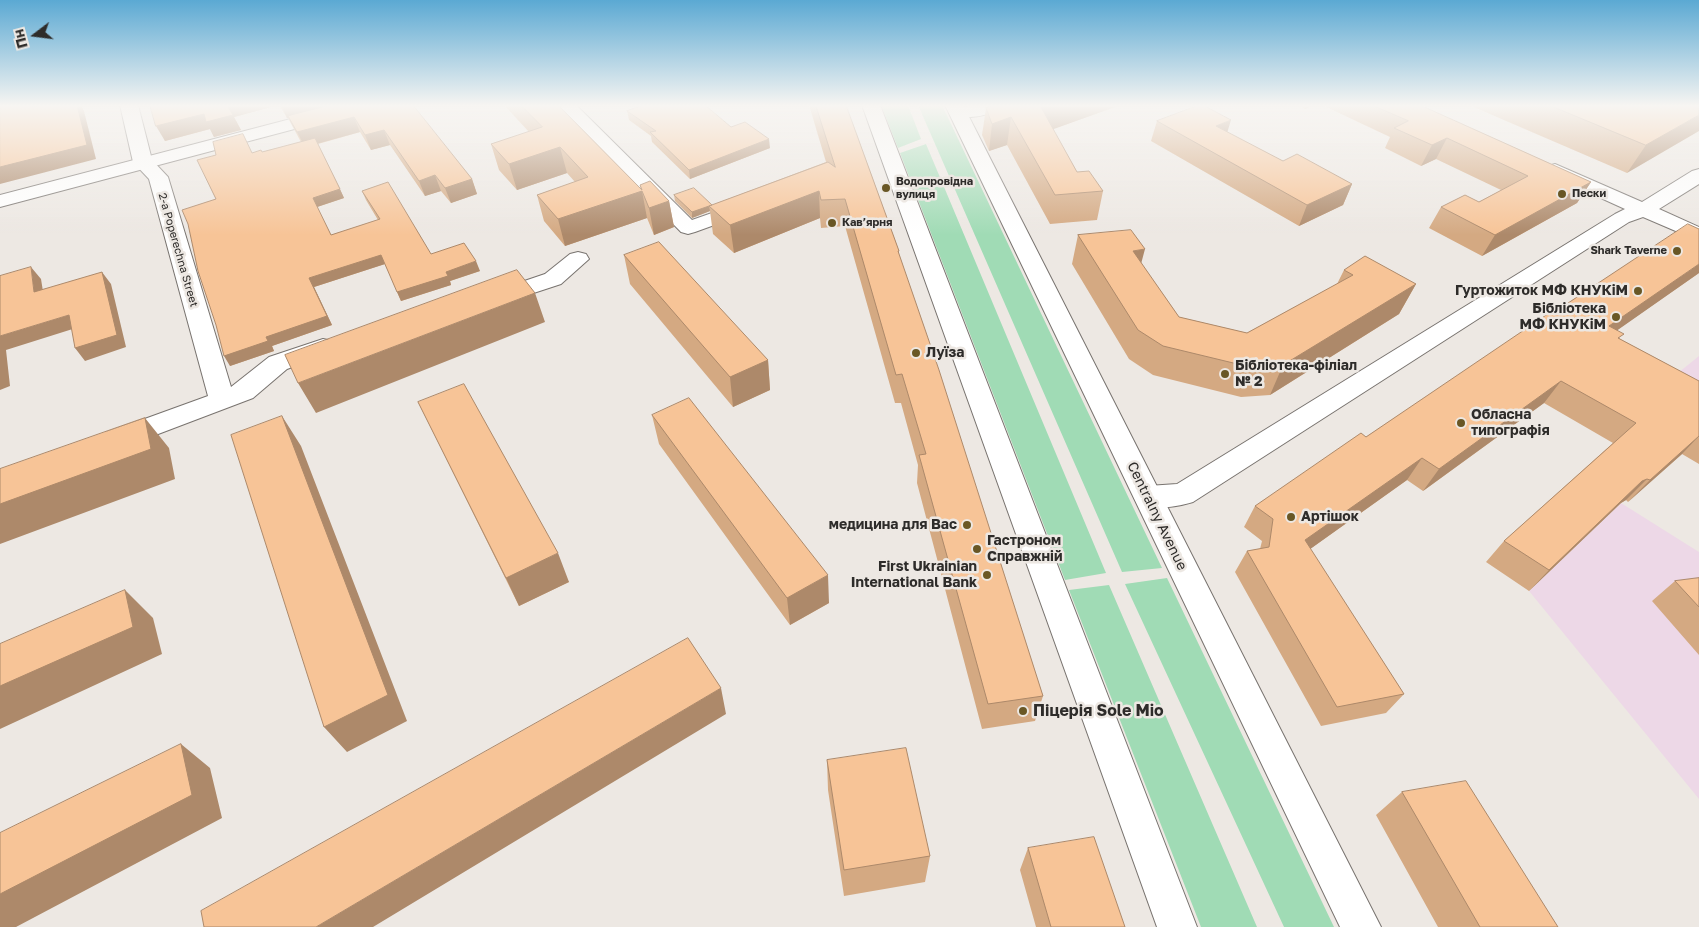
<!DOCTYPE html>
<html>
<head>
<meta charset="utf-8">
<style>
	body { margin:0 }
	#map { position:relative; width:1699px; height:927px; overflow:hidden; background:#ede8e3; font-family:"Golos Text",sans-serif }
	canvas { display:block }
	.north { position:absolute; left:10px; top:10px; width:50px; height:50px; -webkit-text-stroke:4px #ede8e3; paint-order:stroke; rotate:255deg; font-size:14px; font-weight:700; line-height:20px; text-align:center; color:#2e2c2a }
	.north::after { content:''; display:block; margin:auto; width:18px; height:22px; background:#2e2c2a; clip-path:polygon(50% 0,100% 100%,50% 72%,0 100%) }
</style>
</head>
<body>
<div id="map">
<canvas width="1699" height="927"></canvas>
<div class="north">Пн</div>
</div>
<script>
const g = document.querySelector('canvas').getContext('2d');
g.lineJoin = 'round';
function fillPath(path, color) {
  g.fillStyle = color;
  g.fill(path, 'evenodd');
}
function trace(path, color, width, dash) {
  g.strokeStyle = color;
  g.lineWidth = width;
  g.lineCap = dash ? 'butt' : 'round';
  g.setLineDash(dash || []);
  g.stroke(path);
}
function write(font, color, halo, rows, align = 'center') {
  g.font = font + ' "Golos Text",sans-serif';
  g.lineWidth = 5;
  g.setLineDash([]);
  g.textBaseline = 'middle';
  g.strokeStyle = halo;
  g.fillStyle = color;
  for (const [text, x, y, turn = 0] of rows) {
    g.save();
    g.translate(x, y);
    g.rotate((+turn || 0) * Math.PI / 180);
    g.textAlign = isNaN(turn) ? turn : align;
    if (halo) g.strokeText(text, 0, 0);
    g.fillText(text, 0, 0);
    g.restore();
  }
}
fillPath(new Path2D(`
	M1699 356V391L1673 377Z
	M1621 503 1699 552V799L1529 591Z`), '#edd8e7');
fillPath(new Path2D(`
	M881 105H908L921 139 898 148Z
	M918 105H942L1162 568 1122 572Z
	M926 144 1106 573 1065 580 900 153Z
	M1167 578 1334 927H1284L1125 584Z
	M1109 585 1257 927H1201L1069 590Z`), '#a0dbb5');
const street = new Path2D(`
	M120 105H138L152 160 168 177 231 387 269 357 323 339 332 341 335 347 332 353 287 369 253 398 116 450 106 447 103 440 106 433 208 396 149 179 133 162Z
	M562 105H576L692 220 746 201 753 203 756 207 753 211 695 232 688 234 681 232 563 112 560 108Z
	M977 105H1002C994 117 965 119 952 116L949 112 952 108Z
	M1555 164 1642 202 1692 171 1699 169V184L1659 209 1699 227V241L1643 217 1629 222 1193 502C1176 507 1155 510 1138 505L1134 497 1138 489 1148 486 1177 484 1615 214 1625 209 1548 174 1545 170 1548 166Z
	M578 252 586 254 589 259 561 284 494 306 486 304 482 299 486 294 545 274 570 254Z`);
const secondary = new Path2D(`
	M344 105H373L370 109 0 207V195Z
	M862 105H880L1197 927H1157Z
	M945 105H963L1381 927H1340Z`);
trace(street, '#78736f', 2);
trace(secondary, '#78736f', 2);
fillPath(street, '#fff');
fillPath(secondary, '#fff');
fillPath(new Path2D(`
	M150 105H379L472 179 477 194 451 203 441 191 425 196 390 145 371 150 360 132 318 144 344 198 317 207 331 235 378 220 366 200 362 191 431 254 480 271 450 281 451 285 401 301 385 264 314 287 332 325 272 346 274 351 230 366 216 199 252 153 262 152 301 142 295 131 288 118H287L279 105 234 117 241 130 214 137 210 129 165 141Z
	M504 105H558L641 189 640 185 669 201 674 227 654 235 647 218 565 246 544 221 537 195 575 182 567 173 517 190 499 170 491 144 529 132Z
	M809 105H846L899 251V255L1043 696 1035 721 982 729 917 483 918 465 901 403H895L845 226 821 228 820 218 734 253 713 234 710 211 692 218 675 201 674 195 712 205 826 162Z
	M1297 105H1314L1305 109Z
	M1322 105H1420L1591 182 1577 203 1482 256 1429 228 1441 207 1479 202 1501 190 1436 159 1421 166 1385 148 1390 137Z
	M1469 105H1699L1627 173Z
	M671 106 731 127 770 148 690 179 652 142 651 136 629 120 627 111Z
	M1115 107 1053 129 1077 172 1103 191 1097 220 1050 224 1007 145 989 151 982 135 986 108Z
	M1157 121 1227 132 1283 161 1352 184 1343 205 1299 226 1151 141Z
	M1078 235 1141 263 1179 317 1247 333 1337 284 1344 270 1416 284 1399 314 1270 395 1241 397 1153 375 1129 359 1072 264Z
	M624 255 768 360 770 390 733 407 630 284Z
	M1699 273 1617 330 1620 339 1699 381V464L1682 454 1628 502 1626 500 1621 503 1529 591 1486 562 1504 541 1613 443 1544 403 1423 491 1407 480 1310 549 1404 694 1386 713 1321 726 1235 572 1247 551 1260 549 1262 541 1244 527 1255 506 1366 437 1566 304Z
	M418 402 569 582 519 606Z
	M652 415 829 603 790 625 659 444Z
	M1699 578V655L1652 601 1675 581Z
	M827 760 930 856 925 882 844 896 828 790Z
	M1402 792 1558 927H1438L1376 815Z
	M1028 848 1125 927H1036L1020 870Z`), '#d4a982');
fillPath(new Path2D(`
	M77 105H81L84 111 96 159 0 184V167Z
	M227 105H279L234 117 241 130 214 137 210 129 165 141 156 126Z
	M281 105H338L287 118Z
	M1048 105H1116L1115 107 1037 135 1041 107Z
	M1306 105H1314L1305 109Z
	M1699 115V131L1627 173 1646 145Z
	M354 117 360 132 305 147 297 132Z
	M1011 117 1007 145 989 151 992 124Z
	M1231 120 1225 140 1216 126Z
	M384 130 390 145 371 150 365 135Z
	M1447 138 1436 159 1421 166 1432 145Z
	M769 139 770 148 690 179 689 170Z
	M560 147 567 173 517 190 509 164Z
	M435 175 441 191 425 196 419 181Z
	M472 179 477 194 451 203 445 188Z
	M1591 182 1577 203 1482 256 1495 235Z
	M1352 184 1343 205 1299 226 1307 205Z
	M340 189 344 198 317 207 313 198Z
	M642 191 647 218 565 246 558 219Z
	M819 191 820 218 734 253 730 225Z
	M669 201 674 227 654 235 649 208Z
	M709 206 710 211 692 218V212Z
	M1145 249 1137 279 1133 251Z
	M381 255 385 264 314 287 332 325 272 346 274 351 230 366 224 356 309 278Z
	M476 261 480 271 450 281 451 285 401 301 397 292 446 272Z
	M1699 264V273L1592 348 1609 326Z
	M31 267 41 279 45 304 34 292Z
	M102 272 111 284 126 347 85 361 75 348Z
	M1416 284 1399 314 1270 395 1283 365Z
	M535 293 545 322 316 413 298 383Z
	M69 315 79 327 6 350 10 386 0 390V336Z
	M768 360 770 390 733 407 730 377Z
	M1561 381 1544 403 1423 491 1439 469Z
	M282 416 301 446 407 721 347 752 324 727Z
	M145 418 169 448 175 479 0 544V504Z
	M1699 436 1682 454 1628 502 1650 480Z
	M1422 458 1407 480 1292 562 1305 540Z
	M1647 479 1626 500 1621 503 1529 591 1549 570 1642 481Z
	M558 553 569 582 519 606 506 578Z
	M828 575 829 603 790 625 787 598Z
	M125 590 153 618 162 654 0 729V686Z
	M721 688 726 714 373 927H316Z
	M181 744 210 768 222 818 16 927H0V894Z`), '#ad896a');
const building = new Path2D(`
	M0 105H31L32 107 41 105H77L87 145 0 167Z
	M150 105H227L233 115 206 122 204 114 156 126Z
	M330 105H379L380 106 385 105H413L472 179 445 188 435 175 419 181 384 130 365 135 354 117 297 132 288 116Z
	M521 105H558L642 190 640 185 650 181 669 201 649 208 642 191 558 219 537 195 588 177 560 147 509 164 491 144 542 127Z
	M644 105H669L671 106 677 105H705L731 127 745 122 769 139 689 170 650 132 656 131 627 111Z
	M816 105H846L899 251H898L939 370 1043 696 988 704 919 455 926 454 902 374 896 375 845 199 821 200 819 191 730 225 709 206 828 162 835 167Z
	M994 105H1048L1041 107 1077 172 1089 171 1103 191 1055 195 1011 117 992 124 986 108Z
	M1199 105H1203L1231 120 1216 126 1283 161 1297 154 1352 184 1307 205 1157 121Z
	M1372 105H1420L1591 182 1495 235 1441 207 1465 195 1479 202 1528 176 1447 138 1432 145 1394 128 1408 121Z
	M1549 105H1699V115L1646 145Z
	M243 134 252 153 261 150 262 152 315 138 340 189 313 198 331 235 380 219 362 191 388 182 431 254 464 243 476 261 446 272 448 276 397 292 381 255 309 278 327 316 266 337 268 341 224 356 216 325 198 271 188 224 182 210 216 199 197 160 216 155 213 142Z
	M694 188 712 205 692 212 674 195Z
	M1688 224 1699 229V264L1609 326 1624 334 1618 338 1699 381V436L1650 480 1647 479 1642 481 1549 570 1504 541 1636 423 1561 381 1439 469 1422 458 1305 540 1404 694 1337 707 1247 551 1269 547 1273 519 1255 506 1361 433 1366 437 1564 303 1566 304Z
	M1131 230 1145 249 1133 251 1179 317 1247 333 1353 275 1344 270 1365 256 1416 284 1283 365 1254 368 1163 346 1138 330 1078 235Z
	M659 242 768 360 730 377 624 255Z
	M31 267 34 292 102 272 117 335 75 348 69 315 0 336V276Z
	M517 270 535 293 298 383 285 355Z
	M464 384 558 553 506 578 418 402Z
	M689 398 828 575 787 598 652 415Z
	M282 416 388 695 324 727 231 435Z
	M145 418 151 449 0 504V469Z
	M1699 578V607L1675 581Z
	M125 590 133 627 0 686V644Z
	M688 638 721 688 316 927H204L201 911Z
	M181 744 192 795 0 894V833Z
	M906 748 930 856 844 870 827 760Z
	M1466 781 1558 927H1480L1402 792Z
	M1094 837 1125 927H1051L1028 848Z`);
fillPath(building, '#f7c497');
trace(building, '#ad896a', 1);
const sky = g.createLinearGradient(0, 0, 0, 235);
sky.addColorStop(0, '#5ba9d3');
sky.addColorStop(0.45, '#f7f5f2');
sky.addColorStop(1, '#f7f5f200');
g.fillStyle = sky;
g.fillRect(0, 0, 1699, 235);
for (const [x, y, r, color] of [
	[886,188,5,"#695725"],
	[1562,194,5,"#695725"],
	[832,223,5,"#695725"],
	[1677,251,5,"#695725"],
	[1638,291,5,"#695725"],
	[1616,317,5,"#695725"],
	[916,353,5,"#695725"],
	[1225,374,5,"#695725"],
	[1461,423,5,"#695725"],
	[1291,517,5,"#695725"],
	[967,525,5,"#695725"],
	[977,549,5,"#695725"],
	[987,575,5,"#695725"],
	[1023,711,5,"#695725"]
]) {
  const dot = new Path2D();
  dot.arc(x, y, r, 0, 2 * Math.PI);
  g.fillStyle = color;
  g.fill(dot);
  trace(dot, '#ede8e3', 2);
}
write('bold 11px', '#2e2c2a', '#ede8e3', [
	["Водопровідна",896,182],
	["вулиця",896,195],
	["Пески",1572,194],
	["Кав’ярня",842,223],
	["Shark Taverne",1667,251,"right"]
], 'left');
write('11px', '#2e2c2a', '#ede8e3', [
	["2-a Poperechna Street",178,250,74]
]);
write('bold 14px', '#2e2c2a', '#ede8e3', [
	["Гуртожиток МФ КНУКіМ",1628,291,"right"],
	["Бібліотека",1606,309,"right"],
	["МФ КНУКіМ",1606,325,"right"],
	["Луїза",926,353],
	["Бібліотека-філіал",1235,366],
	["№ 2",1235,382],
	["Обласна",1471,415],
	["типографія",1471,431],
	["Артішок",1301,517],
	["медицина для Вас",957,525,"right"],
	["Гастроном",987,541],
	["Справжній",987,557],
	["First Ukrainian",977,567,"right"],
	["International Bank",977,583,"right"]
], 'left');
write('14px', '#2e2c2a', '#ede8e3', [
	["Centralny Avenue",1157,516,64]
]);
write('bold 16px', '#2e2c2a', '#ede8e3', [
	["Піцерія Sole Mio",1033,711]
], 'left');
</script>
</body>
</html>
